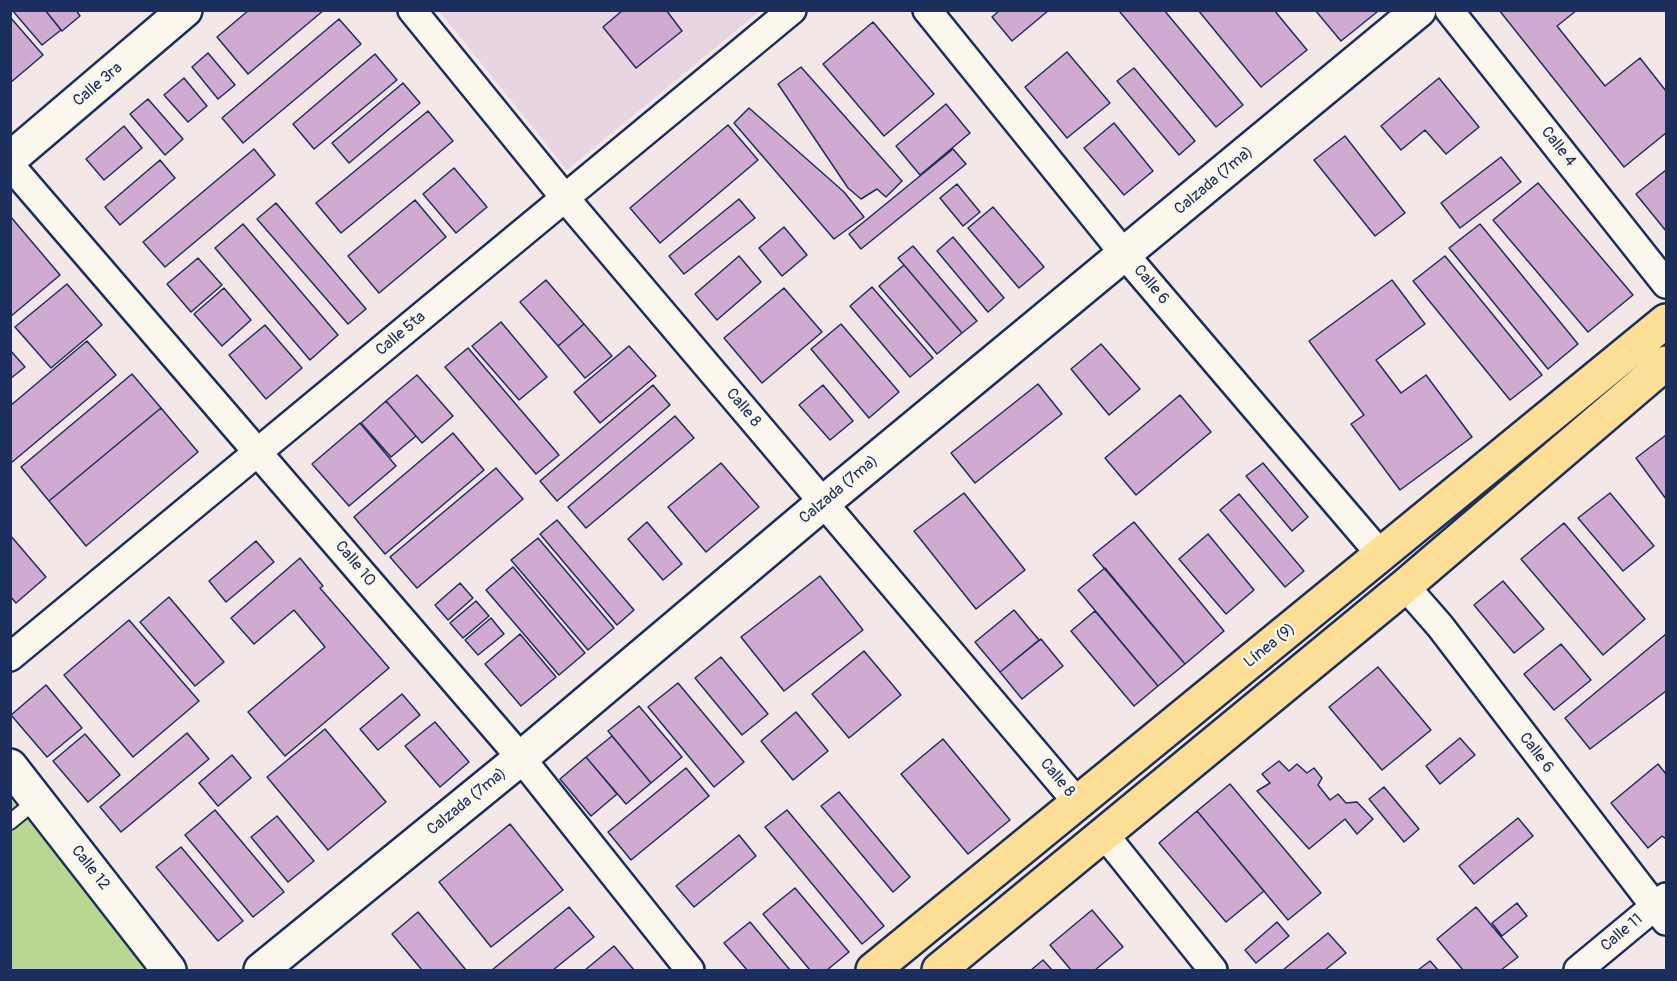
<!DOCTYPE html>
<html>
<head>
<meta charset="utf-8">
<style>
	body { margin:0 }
	#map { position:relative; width:1677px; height:981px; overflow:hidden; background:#f3e8e7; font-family:Pangolin,sans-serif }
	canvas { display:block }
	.frame { position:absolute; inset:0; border:12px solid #1b2f5e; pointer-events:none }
</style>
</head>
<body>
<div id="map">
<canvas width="1677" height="981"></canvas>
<div class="frame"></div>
</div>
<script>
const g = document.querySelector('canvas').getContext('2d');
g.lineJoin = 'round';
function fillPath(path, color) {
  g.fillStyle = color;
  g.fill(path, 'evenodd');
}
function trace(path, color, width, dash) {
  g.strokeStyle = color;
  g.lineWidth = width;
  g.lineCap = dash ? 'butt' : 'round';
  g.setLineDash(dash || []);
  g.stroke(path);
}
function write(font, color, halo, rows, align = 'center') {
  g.font = font + ' Pangolin,sans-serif';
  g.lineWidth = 4.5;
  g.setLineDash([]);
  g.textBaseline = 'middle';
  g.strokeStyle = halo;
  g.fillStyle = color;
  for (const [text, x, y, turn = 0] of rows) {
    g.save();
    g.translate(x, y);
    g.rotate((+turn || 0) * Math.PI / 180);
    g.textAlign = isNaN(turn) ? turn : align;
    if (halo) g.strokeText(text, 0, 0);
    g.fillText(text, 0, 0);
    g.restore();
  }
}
fillPath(new Path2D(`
	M439 11H760L567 170Z`), '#e9d5e1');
fillPath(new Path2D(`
	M10 798 148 970H11Z`), '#b8d790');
const building = new Path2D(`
	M12 10H45L61 30 42 45Z
	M45 10H76L80 16 62 31Z
	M249 10H324L248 74 217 37Z
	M623 10H666L682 31 636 68 603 27Z
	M1000 10H1049L1012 41 992 17Z
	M1122 10H1164L1243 105 1216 127 1120 12Z
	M1198 10H1274L1307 50 1261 87Z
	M1315 10H1375L1377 12 1341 41Z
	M1499 10H1577L1557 26 1605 86 1640 58 1666 91V133L1624 167Z
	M10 17 43 55 10 83Z
	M339 19 361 44 243 143 222 118Z
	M873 22 934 94 884 136 823 64Z
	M1067 52 1110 103 1067 138 1025 87Z
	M208 53 235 85 218 99 192 67Z
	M375 54 397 80 314 149 293 124Z
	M801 67 902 181 886 197 877 189 861 199 848 188 778 84Z
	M1134 68 1195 141 1179 155 1117 81Z
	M184 78 207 106 188 122 164 95Z
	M1439 78 1479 127 1446 154 1425 130 1401 150 1381 126Z
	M403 83 420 103 349 163 332 143Z
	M148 99 183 139 165 155 130 114Z
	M946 104 970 133 920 175 896 146Z
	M749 108 844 192 864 217 834 239 734 123Z
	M428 111 453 141 341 233 316 203Z
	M1114 123 1153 171 1124 195 1084 148Z
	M728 125 758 160 660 243 630 208Z
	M124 126 142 148 104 180 86 159Z
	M1345 136 1405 213 1375 236 1314 160Z
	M254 149 275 175 165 267 143 242Z
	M953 149 966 164 861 249 849 234Z
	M1501 157 1521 182 1460 228 1441 203Z
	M160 160 175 178 120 225 105 207Z
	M454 168 487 207 456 233 423 194Z
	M1666 170V231L1636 194Z
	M1538 183 1633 295 1588 332 1493 220Z
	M957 184 980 212 963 226 940 198Z
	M739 199 755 218 684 274 669 256Z
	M415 200 446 237 379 293 348 256Z
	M276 203 366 309 348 324 257 219Z
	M993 207 1044 267 1019 288 968 228Z
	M10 216 60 275 10 317Z
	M243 224 338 335 310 360 215 248Z
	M1480 224 1578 344 1548 369 1449 248Z
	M784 227 807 255 782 276 759 248Z
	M953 237 1004 298 988 312 937 251Z
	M913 246 977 321 962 333 898 258Z
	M739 256 761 282 717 320 695 294Z
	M1445 256 1542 375 1510 400 1413 281Z
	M198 258 222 285 191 312 167 284Z
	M904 265 962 333 937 354 879 286Z
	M546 280 584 324 558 346 520 302Z
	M1392 280 1425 324 1376 360 1401 393 1426 375 1472 437 1400 490 1351 424 1364 415 1309 341Z
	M67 284 102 325 51 368 15 327Z
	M872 287 933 358 910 377 850 306Z
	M224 288 251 320 222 346 194 314Z
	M784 288 822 332 762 383 724 338Z
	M501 322 547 377 519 400 472 346Z
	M584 324 612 356 585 378 558 346Z
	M841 324 899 392 869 418 811 349Z
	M265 325 302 368 266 399 229 355Z
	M87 341 116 375 11 463 10 406Z
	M1101 344 1140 389 1109 415 1071 369Z
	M629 346 656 376 600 423 574 392Z
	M468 348 559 455 536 474 445 367Z
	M10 350 25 367 10 379Z
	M132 374 161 408 49 501 21 467Z
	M417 375 453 416 422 443 386 401Z
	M1038 384 1062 414 975 483 951 453Z
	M653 385 670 405 557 501 540 481Z
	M823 385 853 421 830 440 799 405Z
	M1180 395 1211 432 1136 495 1105 458Z
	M386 401 416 436 391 457 361 423Z
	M161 408 198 452 86 546 49 501Z
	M675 416 694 438 586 528 568 507Z
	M360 423 396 466 349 506 312 464Z
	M453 433 484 470 385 554 354 517Z
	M1666 435V499L1636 458Z
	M721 463 759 507 706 552 668 507Z
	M1263 463 1308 517 1292 531 1246 476Z
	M496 468 523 499 417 588 390 557Z
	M964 493 1025 570 976 609 914 531Z
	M1610 493 1654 546 1623 571 1578 518Z
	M1239 494 1304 571 1285 587 1220 510Z
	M557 520 634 610 617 625 540 534Z
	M647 522 682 564 663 580 628 539Z
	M1134 522 1224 631 1185 664 1093 555Z
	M1564 523 1645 619 1603 655 1521 559Z
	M1208 534 1254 590 1226 614 1179 559Z
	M10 535 46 577 16 603 10 596Z
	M538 538 614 628 588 650 511 560Z
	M256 541 274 562 226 602 209 581Z
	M300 558 323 586 320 588 389 668 285 756 248 712 325 647 294 610 254 644 231 618Z
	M513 567 585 653 559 675 486 590Z
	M1105 568 1185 664 1158 686 1078 590Z
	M820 576 863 630 784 691 741 637Z
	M1503 581 1544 629 1514 653 1474 605Z
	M460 583 473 598 448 620 435 605Z
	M169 597 224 662 195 686 140 622Z
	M476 601 489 616 463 638 450 623Z
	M1014 610 1039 640 1000 672 975 642Z
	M1095 611 1158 686 1134 706 1071 631Z
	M491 618 504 634 478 655 465 640Z
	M129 620 199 701 133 757 64 675Z
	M520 634 556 677 521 706 485 664Z
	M1666 634V691L1590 749 1565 718Z
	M1041 639 1063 666 1022 699 1000 672Z
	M1561 644 1591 680 1554 710 1524 674Z
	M864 651 901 695 849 738 812 694Z
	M721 657 768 714 742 735 695 678Z
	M1378 667 1431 730 1382 770 1329 707Z
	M678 683 744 762 714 787 648 707Z
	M46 685 82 728 47 757 11 715Z
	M402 694 420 715 378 750 360 729Z
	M639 706 682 757 651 783 608 731Z
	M796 712 828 751 793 780 761 741Z
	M435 722 469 762 440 787 405 746Z
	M325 729 386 802 328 850 267 777Z
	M187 733 209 759 121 832 100 807Z
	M85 734 120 775 88 802 53 761Z
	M612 736 651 783 626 804 586 757Z
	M1460 738 1475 755 1440 784 1426 766Z
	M943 739 1010 820 968 854 901 774Z
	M232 755 251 778 218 806 199 783Z
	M586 757 617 794 591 816 560 779Z
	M1279 761 1289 771 1297 764 1307 773 1314 768 1322 778 1318 785 1330 800 1338 794 1346 803 1357 802 1373 819 1357 834 1345 819 1309 849 1257 791 1270 783 1262 774Z
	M1658 764 1666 774V839L1662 836 1648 848 1611 803Z
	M686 768 709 796 631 860 608 832Z
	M1230 784 1321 893 1288 920 1197 811Z
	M1384 787 1419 829 1404 842 1369 799Z
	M839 792 910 877 893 892 821 806Z
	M215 810 284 892 253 917 185 835Z
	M787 810 884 926 862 944 765 827Z
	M1197 811 1264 891 1226 922 1159 843Z
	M277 816 314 861 288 882 251 837Z
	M1518 818 1533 836 1474 884 1459 866Z
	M510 824 563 890 491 947 439 882Z
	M739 835 756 856 694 907 676 886Z
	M181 847 243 921 218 941 156 867Z
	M795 888 849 952 827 970H810L763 914Z
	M1517 903 1527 916 1502 936 1492 923Z
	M569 907 594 937 553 970H492Z
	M1476 907 1518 957 1501 970H1463L1437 939Z
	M1092 910 1123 947 1095 970H1071L1050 945Z
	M418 912 466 970H422L392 934Z
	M750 922 790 970H747L724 943Z
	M1277 922 1289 936 1256 963 1245 950Z
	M1328 933 1346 953 1325 970H1283Z
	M614 946 634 970H585Z
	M1043 960 1052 970H1031Z
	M1430 961 1438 970H1418Z`);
fillPath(building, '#d1aad2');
trace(building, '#1b2f5e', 1.5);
const lane = new Path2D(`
	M10 822 37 800`);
const street = new Path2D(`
	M412 10 565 198 1077 802
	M927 10 1125 255 1381 555
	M1449 10 1666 284
	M10 165 521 758 690 970
	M1405 586 1440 626 1666 921
	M10 657 792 10
	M1104 834 1213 970
	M1578 970 1666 897`);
const secondary = new Path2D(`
	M10 159 185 10
	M10 766 169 970
	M261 970 521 758 823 503 1419 10`);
const primary = new Path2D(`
	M873 970 1666 321
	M939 970 1405 586 1666 363`);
trace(lane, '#1b2f5e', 18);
trace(street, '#1b2f5e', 32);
trace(secondary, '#1b2f5e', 38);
trace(primary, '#1b2f5e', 38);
trace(lane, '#fbf7ec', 14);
trace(street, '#fbf7ec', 27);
trace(secondary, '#fbf7ec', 33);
trace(primary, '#fcde96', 33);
write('16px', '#1b2f5e', '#fbf7ec', [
	["Calle 3ra",98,85,-40],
	["Calle 4",1558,147,52],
	["Calzada (7ma)",1214,181,-40],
	["Calle 6",1151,285,50],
	["Calle 5ta",401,334,-40],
	["Calle 8",743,408,50],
	["Calzada (7ma)",839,490,-40],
	["Calle 10",355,564,50],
	["Línea (9)",1270,646,-39],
	["Calle 6",1536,753,53],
	["Calle 8",1057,778,50],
	["Calzada (7ma)",467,802,-39],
	["Calle 12",90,868,52],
	["Calle 11",1622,933,-40]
]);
</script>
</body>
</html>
